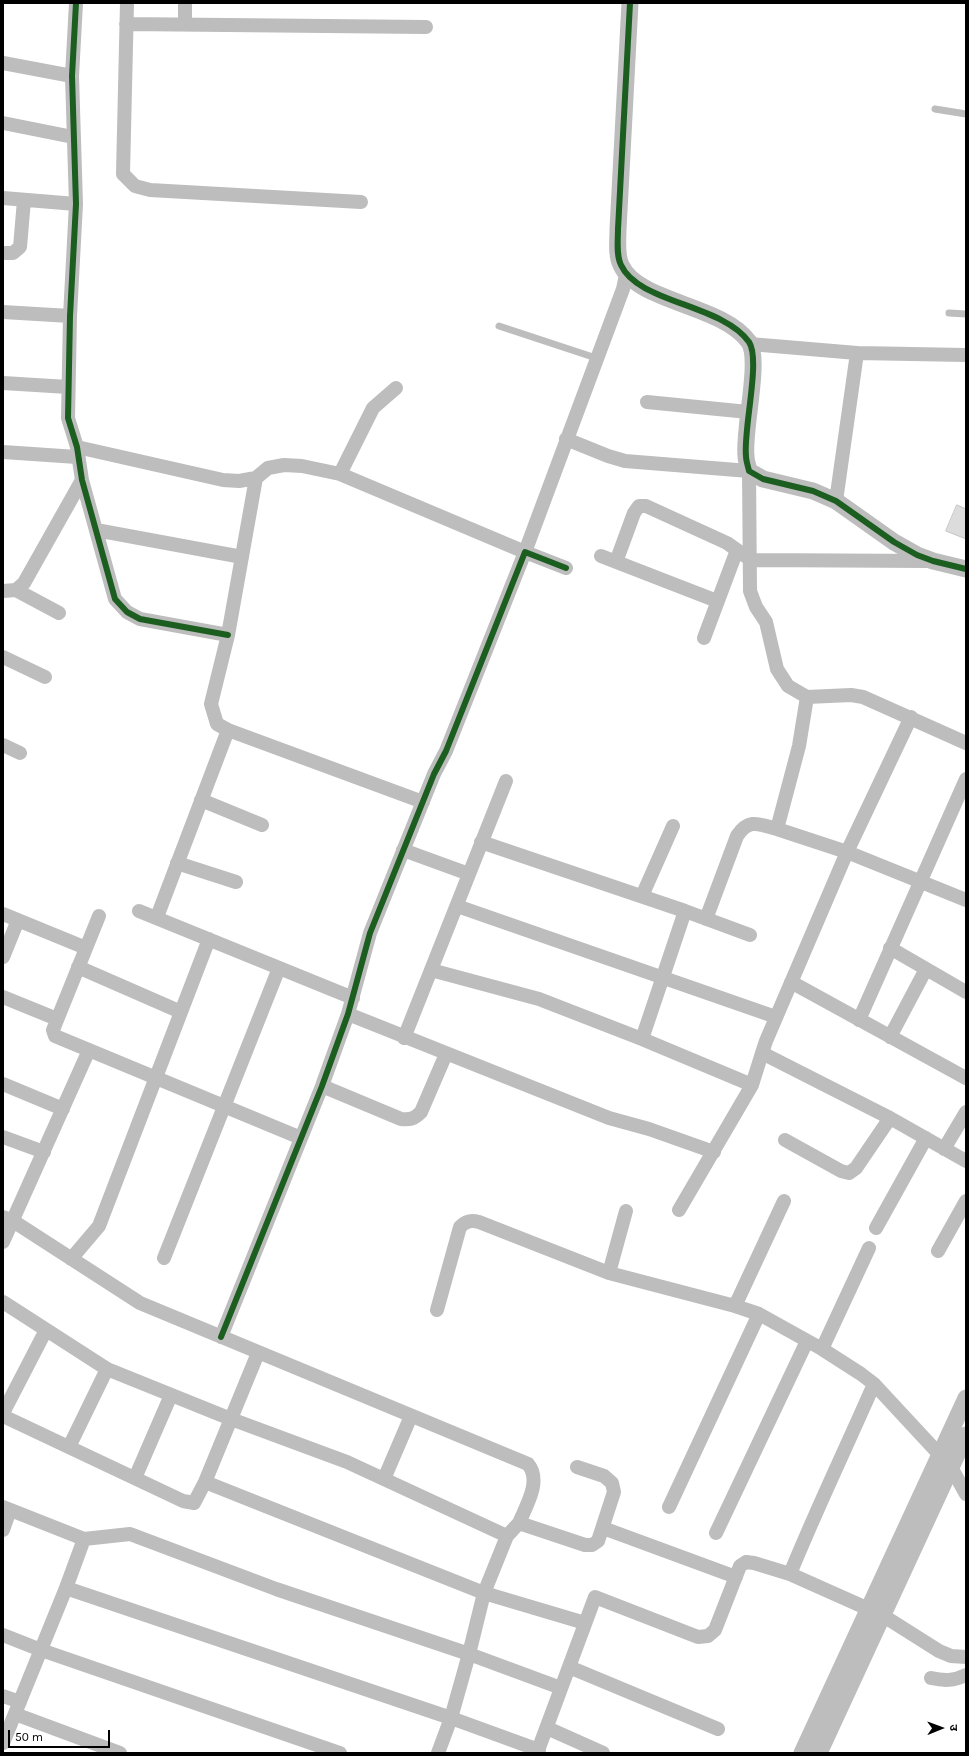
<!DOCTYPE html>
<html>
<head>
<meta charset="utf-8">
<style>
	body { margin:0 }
	#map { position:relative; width:969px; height:1756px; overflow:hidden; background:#fff; font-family:Karla,"Noto Sans Devanagari",sans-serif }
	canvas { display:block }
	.frame { position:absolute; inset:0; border:4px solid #000; pointer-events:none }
	.north { position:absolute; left:921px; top:1708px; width:40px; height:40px; -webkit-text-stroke:3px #fff; paint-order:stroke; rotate:89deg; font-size:11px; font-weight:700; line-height:16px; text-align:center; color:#000 }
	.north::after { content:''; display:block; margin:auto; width:14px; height:18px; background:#000; clip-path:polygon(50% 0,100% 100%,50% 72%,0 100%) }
	.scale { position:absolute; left:8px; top:1730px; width:102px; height:18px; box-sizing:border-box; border:2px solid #000; border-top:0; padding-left:5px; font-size:12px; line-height:14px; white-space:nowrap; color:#000; -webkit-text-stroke:3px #fff; paint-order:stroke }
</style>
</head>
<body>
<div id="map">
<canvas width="969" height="1756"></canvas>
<div class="frame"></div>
<div class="north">उ</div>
<div class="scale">50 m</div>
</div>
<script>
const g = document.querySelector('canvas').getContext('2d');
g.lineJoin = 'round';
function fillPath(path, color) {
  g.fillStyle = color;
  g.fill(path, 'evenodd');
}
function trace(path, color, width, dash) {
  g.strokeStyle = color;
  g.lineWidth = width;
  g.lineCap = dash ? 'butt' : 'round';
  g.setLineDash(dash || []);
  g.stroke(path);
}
const building = new Path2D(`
	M957 505 966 509V539L946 531Z`);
fillPath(building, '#dcdcdc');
trace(building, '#c4c4c4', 1);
trace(new Path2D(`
	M935 109 966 114
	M949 313 966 314
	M499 326 596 358`), '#bdbdbd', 7);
trace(new Path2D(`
	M76 3 72 76 76 204 70 316 68 418 77 447 82 480 115 599 127 612 140 619 228 635
	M127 3 123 174 135 186 150 190 361 202
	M126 24 426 27
	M185 24V3
	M3 63 72 76
	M3 123 73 137
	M3 198 76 204
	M3 253H13L20 247 24 200
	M3 312 70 316
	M750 344 857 353 966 355
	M3 383 68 387
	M647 402 748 412
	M566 439 608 456 625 461 749 471 750 591 756 607 766 622 777 669 788 686 807 697 799 746 777 829C759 824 749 818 737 836L706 919
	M77 447 223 480 239 481 256 478 268 468 284 465 302 466 340 474 525 552 623 289 626 275
	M3 452 77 457
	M340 474 373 408 396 388
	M836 501 857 353
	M96 530 242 557
	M601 556 717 601
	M616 562 634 513 639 506H646L727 543 751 560 928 561
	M16 590 59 613
	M3 591 16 590 24 583 82 480
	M704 638 737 550
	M3 657 45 677
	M807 697 851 695 863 697 966 743
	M228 730 423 802
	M3 745 20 753
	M201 800 262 825
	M777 829 847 852 966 900
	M481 842 685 911 750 935
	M403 850 469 874
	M177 863 236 882
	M642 896 673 826
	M457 906 776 1017
	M139 911 353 998
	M3 914 86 948
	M99 916 53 1030 55 1036 301 1138
	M157 917 228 730 217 724 211 704 228 635 256 478
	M890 948 966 992
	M3 957 18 920
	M78 967 181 1012
	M431 970 539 999 642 1039 752 1085
	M791 982 966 1078
	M3 997 57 1019
	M348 1014 609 1118 649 1129 714 1152
	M859 1020 966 779
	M890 1037 926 969
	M404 1038 506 781
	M642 1039 685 911
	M762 1053 766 1041 847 852 911 717
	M3 1084 63 1109
	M322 1086 401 1119C410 1120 414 1119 421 1112L446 1054
	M3 1137 44 1152
	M785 1140 841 1171 849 1173 856 1168 890 1118
	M944 1149 966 1112
	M679 1210 752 1085 762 1053 890 1118 966 1161
	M3 1217 13 1221 140 1303 528 1464C542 1481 526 1506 519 1523
	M876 1228 926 1138
	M3 1242 89 1050
	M938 1251 966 1201
	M164 1258 279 968
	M71 1259 99 1226 209 939
	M609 1273 626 1211
	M3 1302 107 1369 231 1419 347 1462 507 1536
	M735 1306 784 1201
	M437 1310 460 1227C466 1221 471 1220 479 1222L609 1273 735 1306 759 1314 822 1349 861 1374 874 1384 951 1467 966 1494
	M221 1337 322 1086 348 1014 370 933 434 774 446 751 525 552 566 568
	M822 1349 869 1248
	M3 1413 46 1330
	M3 1416 183 1501 194 1503 205 1482 258 1353
	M69 1447 107 1369
	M135 1478 171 1395
	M384 1479 411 1416
	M205 1482 484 1593 585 1623
	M3 1507 84 1539 130 1534 276 1589 469 1654 561 1688
	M669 1507 759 1314
	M603 1528 736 1577
	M3 1530 10 1510
	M716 1533 807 1341
	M790 1574C816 1510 846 1448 874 1384
	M66 1588 451 1718 539 1750
	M3 1635 41 1650 340 1753
	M569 1667 718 1729
	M931 1678C944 1681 954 1681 966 1675
	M3 1696 20 1702
	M15 1714 120 1753
	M547 1728 603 1753
	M3 1743 66 1588 84 1539
	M438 1753 451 1718 469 1654 484 1593 507 1536 519 1523 585 1545H592L598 1541 614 1492 612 1483 604 1476 577 1467
	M537 1753 595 1597 698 1637 708 1636 715 1630 740 1566 746 1562 754 1563 790 1574 882 1615 939 1651 951 1656 966 1657`), '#bdbdbd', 14);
trace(new Path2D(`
	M630 3 618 229C618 240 616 255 621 265 638 303 722 304 749 342 761 360 743 430 746 456 746 461 748 466 749 471L763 479 813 491 836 501 894 542 917 555 933 561 966 569
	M802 1753 966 1398
	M819 1753 966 1435`), '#bdbdbd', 17);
trace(new Path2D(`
	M76 3 72 76 76 204 70 316 68 418 77 447 82 480 115 599 127 612 140 619 228 635
	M630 3 618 229C618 240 616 255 621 265 638 303 722 304 749 342 761 360 743 430 746 456 746 461 748 466 749 471L763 479 813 491 836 501 894 542 917 555 933 561 966 569
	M221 1337 322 1086 348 1014 370 933 434 774 446 751 525 552 566 568`), '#1b5e20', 6);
</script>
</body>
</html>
